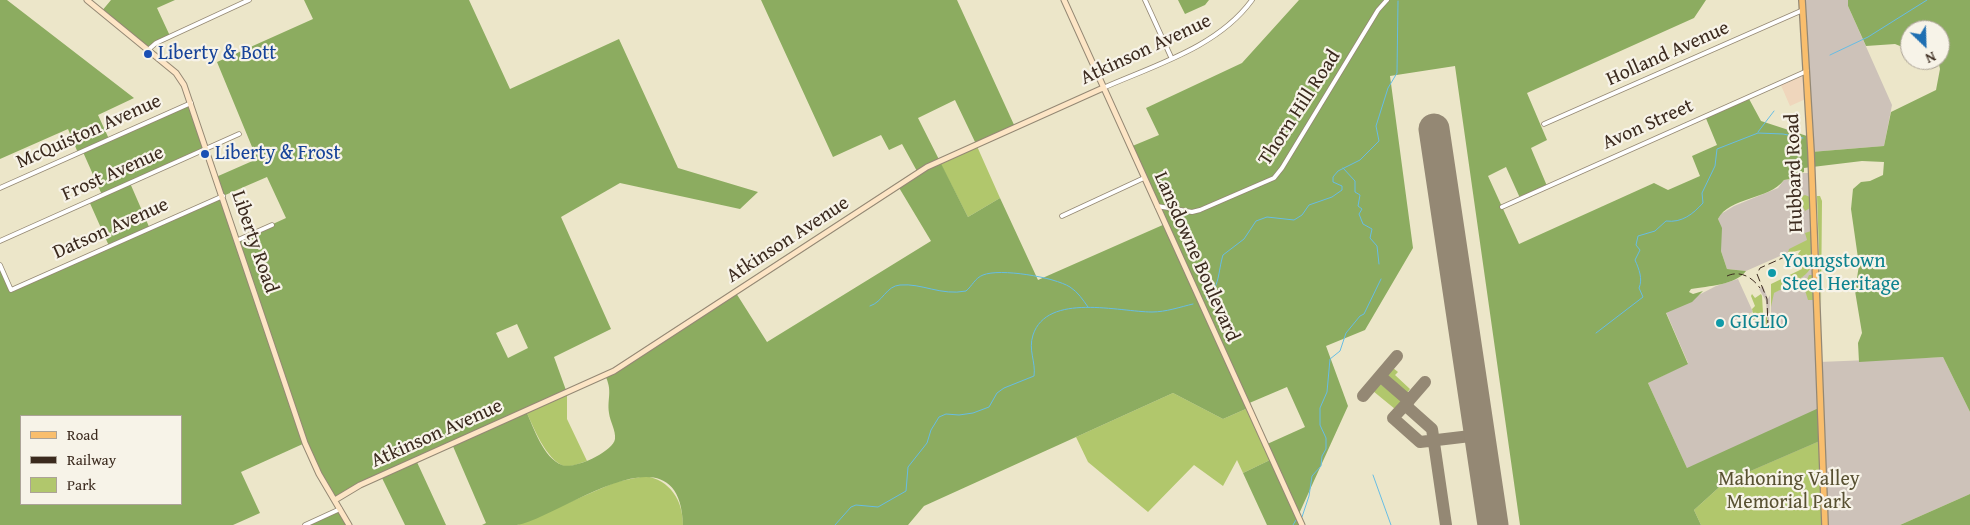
<!DOCTYPE html>
<html>
<head>
<meta charset="utf-8">
<style>
	body { margin:0 }
	#map { position:relative; width:1970px; height:525px; overflow:hidden; background:#ece6c9; font-family:"Gentium Book Plus",serif }
	canvas { display:block }
	.legend { position:absolute; left:20px; top:415px; width:162px; height:90px; box-sizing:border-box; background:#f7f3e8; border:1px solid #aca397; margin:0; padding:6px 9px; list-style:none; font-size:15px; color:#3b2a1e }
	.legend li { display:flex; align-items:center; gap:10px; height:25px }
	.legend b { width:25px; border:1px solid #aca397 }
	.north { position:absolute; left:1900px; top:20px; width:50px; height:50px; box-sizing:border-box; background:#f7f3e8; border:1px solid #aca397; border-radius:50%; rotate:156deg; font-size:14px; font-weight:700; line-height:20px; text-align:center; color:#3b2a1e }
	.north::after { content:''; display:block; margin:auto; width:18px; height:22px; background:#1f6fb2; clip-path:polygon(50% 0,100% 100%,50% 72%,0 100%) }
</style>
</head>
<body>
<div id="map">
<canvas width="1970" height="525"></canvas>
<ul class="legend">
<li><b style="height:6px;background:#f9be6d"></b>Road</li>
<li><b style="height:6px;background:#3b2a1e"></b>Railway</li>
<li><b style="height:14px;background:#b1c76c"></b>Park</li>
</ul>
<div class="north">N</div>
</div>
<script>
const g = document.querySelector('canvas').getContext('2d');
g.lineJoin = 'round';
function fillPath(path, color) {
  g.fillStyle = color;
  g.fill(path, 'evenodd');
}
function trace(path, color, width, dash) {
  g.strokeStyle = color;
  g.lineWidth = width;
  g.lineCap = dash ? 'butt' : 'round';
  g.setLineDash(dash || []);
  g.stroke(path);
}
function write(font, color, halo, rows, align = 'center') {
  g.font = font + ' "Gentium Book Plus",serif';
  g.lineWidth = 4.5;
  g.setLineDash([]);
  g.textBaseline = 'middle';
  g.strokeStyle = halo;
  g.fillStyle = color;
  for (const [text, x, y, turn = 0] of rows) {
    g.save();
    g.translate(x, y);
    g.rotate((+turn || 0) * Math.PI / 180);
    g.textAlign = isNaN(turn) ? turn : align;
    if (halo) g.strokeText(text, 0, 0);
    g.fillText(text, 0, 0);
    g.restore();
  }
}
fillPath(new Path2D(`
	M1807 71 1808 98 1790 106 1780 83Z`), '#efd6bc');
fillPath(new Path2D(`
	M1802 0H1848V6L1892 105 1884 146 1811 152Z
	M1802 173H1809L1812 242 1746 271 1727 269 1721 251 1718 219 1721 214 1734 206 1778 188 1784 180 1792 179Z
	M1813 267 1819 362 1943 357 1970 412V494L1900 525H1825L1687 468 1648 383 1688 363 1666 312 1716 286 1738 279 1753 312 1748 314 1755 328 1760 330 1771 328V294L1797 281Z
	M1763 286 1768 299 1770 295 1769 328H1768L1766 301 1759 289Z`), '#cdc2b9');
fillPath(new Path2D(`
	M976 144 1000 198 968 217 939 161Z
	M1805 195 1810 197V208L1805 211 1799 198Z
	M1817 196H1820L1822 201 1821 307Z
	M1811 231 1812 254 1800 259 1798 254 1801 250 1788 253 1789 249 1807 240 1805 233Z
	M1808 261 1812 263C1813 275 1784 288 1774 293L1771 307V284L1802 269 1801 263Z
	M1809 275H1813L1814 300H1808L1804 287Z
	M1752 294 1755 298 1761 294 1762 296 1763 313 1767 316V326L1763 330 1754 327 1748 315 1753 313 1752 309 1755 306 1751 296Z
	M1393 368 1398 372 1395 375 1410 389 1407 393 1387 376Z
	M1378 382 1402 401 1395 409 1373 391 1372 389Z
	M567 393V419L587 461C580 463 570 468 564 466 546 460 533 426 526 411Z
	M1173 393 1223 419 1248 408 1272 459 1243 473 1237 460 1223 486 1194 465 1148 512 1088 462 1076 437Z
	M1822 440 1825 525H1701L1694 510 1725 482Z
	M645 476C670 480 683 500 683 525H517L616 482Z`), '#b1c76c');
fillPath(new Path2D(`
	M0 0H7L134 98 98 115 109 139 191 103 207 148 130 183 150 229 223 196 216 177 257 159 217 62 313 19 304 0H469L510 89 619 39 678 168 758 192 740 209 620 183 561 217 611 329 554 357 567 393 526 411C534 428 543 458 562 465 573 470 613 452 615 439 616 430 610 422 609 413 607 397 613 392 605 375L736 293 767 342 931 241 898 186 918 173 902 144 889 150 881 135 833 157 761 0H957L1015 127 976 144 955 100 918 118 968 217 1000 198 1038 280 1165 224 1130 147 1159 135 1146 108 1242 63 1299 0H1706L1694 18 1527 93 1547 140 1531 148 1547 186 1520 198 1506 167 1488 176 1519 244 1654 183 1668 190 1700 176 1692 156 1717 145 1705 116 1748 97 1761 121 1810 137 1811 152 1884 146 1891 112 1936 90 1940 69 1938 60H1940V30H1910V50L1895 44 1866 46 1848 6V0H1970V412L1943 357 1859 362 1858 343 1862 333 1855 291 1859 265 1851 209 1853 189 1861 182 1870 181 1883 175 1884 162 1862 161 1804 168V172L1797 174 1796 178 1784 180C1769 200 1729 197 1718 219L1722 228 1721 251 1727 269 1746 271C1736 285 1708 286 1691 289L1689 292 1693 294 1703 291 1692 302 1666 313 1688 364 1648 383 1687 468 1821 407 1822 440 1725 482 1694 510 1701 525H1520L1455 66 1390 76 1413 248 1365 330 1326 346 1348 406 1298 516 1302 525H1267L1243 473 1272 459 1265 445 1305 427 1287 387 1247 404 1248 408 1223 419 1173 393 924 506 908 525H683C680 421 561 517 517 525 506 525 493 525 482 525L486 523 452 444 416 460 446 525H405L381 476 335 500 305 443 241 472 260 513 233 525H0V265L11 290 109 246 89 201 102 195 83 152 78 153 68 129 0 159ZM267 177 286 218 238 240 223 196ZM517 324 528 348 508 358 496 333ZM21 416H181V504H21Z
	M111 0H175L157 8 170 36 148 50 101 12Z
	M1178 0H1209L1205 5 1185 14Z
	M1970 494V525H1900Z
	M340 509 349 525H305Z`), '#8cac60');
trace(new Path2D(`
	M1830 55 1868 37 1927 0
	M1758 132 1774 111
	M1343 168 1355 181V192L1360 195 1358 206 1362 209 1359 214 1363 224 1372 229 1370 238 1377 246 1379 264
	M1206 299C1220 288 1218 271 1223 255L1244 239 1256 221 1267 217 1294 220 1302 215 1309 205 1332 197 1342 190V186L1333 182V177L1338 171 1360 160 1379 141 1376 126 1388 88 1397 73 1398 1
	M870 306C883 302 886 286 900 285 922 283 941 296 966 291 972 286 975 278 983 275 1000 268 1054 277 1070 287 1078 292 1083 300 1088 307
	M1596 333 1643 297 1639 288C1643 279 1639 269 1635 260L1640 250 1636 245 1638 236 1655 231 1666 221C1682 223 1693 214 1703 203L1702 193 1715 166 1717 149 1758 133 1783 134 1803 138
	M1373 475 1391 525
	M1302 517 1309 496 1312 476 1321 466 1322 456 1326 449V438L1320 425V408L1327 392 1330 359 1340 351 1346 333 1360 316 1364 314 1381 279
	M835 525 851 507 856 505 878 507 906 491 908 467 927 443 931 430 939 417 946 414 959 415 973 413 989 407 997 393 1004 388 1034 376C1036 362 1028 350 1033 335 1047 292 1120 312 1152 312 1166 312 1180 307 1193 304
	M1293 525 1296 520`), '#67bde4', 1);
trace(new Path2D(`
	M1397 356 1380 376 1409 401
	M1425 382 1405 405 1432 429 1446 525
	M1363 396 1380 376
	M1405 405 1393 418 1420 442 1479 435`), '#948874', 12);
trace(new Path2D(`
	M1434 129 1493 525`), '#948874', 31);
const street = new Path2D(`
	M1145 0 1171 57
	M148 50 156 43 249 0
	M1103 88C1155 65 1218 47 1252 0
	M1544 124 1803 10
	M0 188 191 103
	M1157 206 1192 212 1200 210 1274 178 1282 168 1378 10 1387 0
	M1502 207 1807 71
	M1062 216 1144 178
	M238 240 272 225
	M0 241 239 134
	M0 265 11 290 223 196
	M305 525 340 509`);
const secondary = new Path2D(`
	M87 0 176 73 184 85 305 443 319 474 349 525
	M1064 0 1302 525
	M335 500 360 485 614 371 927 167 1103 88`);
const primary = new Path2D(`
	M1802 0 1811 152 1825 525`);
trace(street, '#948874', 5.5);
trace(secondary, '#948874', 7);
trace(primary, '#948874', 8);
trace(street, '#fff', 4);
trace(secondary, '#fde5c5', 5);
trace(primary, '#f9be6d', 5.5);
trace(new Path2D(`
	M1727 276C1740 270 1752 277 1760 288
	M1768 328 1767 299 1757 274 1760 268 1789 255`), '#3b2a1e', 1, [8, 4]);
for (const [x, y, r, color] of [
	[148,54,5,"#1a4fb4"],
	[205,154,5,"#1a4fb4"],
	[1772,273,5,"#0f9aa8"],
	[1720,323,5,"#0f9aa8"]
]) {
  const dot = new Path2D();
  dot.arc(x, y, r, 0, 2 * Math.PI);
  g.fillStyle = color;
  g.fill(dot);
  trace(dot, '#f7f3e8', 2);
}
write('20px', '#3b2a1e', '#f7f3e8', [
	["Atkinson Avenue",1146,50,-25],
	["Holland Avenue",1668,54,-24],
	["Thorn Hill Road",1300,108,-57],
	["Avon Street",1648,125,-24],
	["McQuiston Avenue",89,132,-24],
	["Hubbard Road",1795,173,-92],
	["Frost Avenue",113,174,-24],
	["Datson Avenue",111,229,-24],
	["Atkinson Avenue",788,240,-33],
	["Liberty Road",254,242,71],
	["Lansdowne Boulevard",1196,257,66],
	["Atkinson Avenue",437,434,-24]
]);
write('20px', '#164399', '#f7f3e8', [
	["Liberty & Bott",158,54],
	["Liberty & Frost",215,154]
], 'left');
write('20px', '#0d838f', '#f7f3e8', [
	["Youngstown",1782,262],
	["Steel Heritage",1782,285],
	["GIGLIO",1730,323]
], 'left');
write('20px', '#585132', '#f7f3e8', [
	["Mahoning Valley",1789,480],
	["Memorial Park",1789,503]
]);
</script>
</body>
</html>
